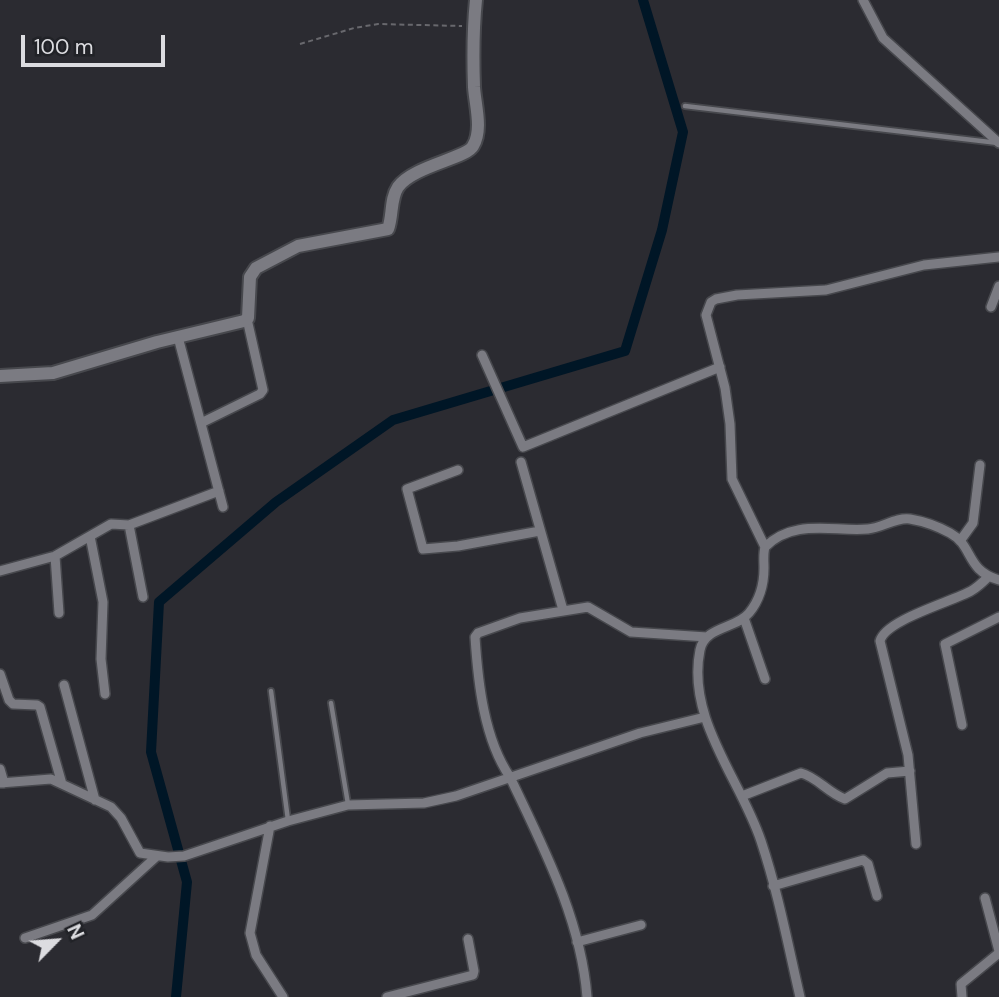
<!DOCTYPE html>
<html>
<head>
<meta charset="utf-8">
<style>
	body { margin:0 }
	#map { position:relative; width:999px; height:997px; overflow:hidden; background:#2b2b31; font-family:"DM Sans",sans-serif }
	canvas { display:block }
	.north { position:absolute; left:21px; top:906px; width:70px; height:70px; -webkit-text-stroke:5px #212227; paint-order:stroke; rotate:65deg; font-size:19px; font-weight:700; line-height:28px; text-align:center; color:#dcdce0 }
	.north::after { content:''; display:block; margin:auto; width:24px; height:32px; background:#dcdce0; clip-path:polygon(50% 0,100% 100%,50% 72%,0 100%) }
	.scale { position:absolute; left:21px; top:35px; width:144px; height:32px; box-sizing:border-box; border:4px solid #dcdce0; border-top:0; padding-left:9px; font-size:21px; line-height:24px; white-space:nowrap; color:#dcdce0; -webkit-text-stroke:5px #212227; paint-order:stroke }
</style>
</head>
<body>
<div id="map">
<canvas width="999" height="997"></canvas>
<div class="north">N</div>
<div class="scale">100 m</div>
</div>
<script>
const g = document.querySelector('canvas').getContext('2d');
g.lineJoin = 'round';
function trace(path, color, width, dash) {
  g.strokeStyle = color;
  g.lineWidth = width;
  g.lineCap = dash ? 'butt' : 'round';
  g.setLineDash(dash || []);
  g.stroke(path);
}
trace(new Path2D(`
	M176 997 187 882 151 752 159 602 276 502 393 420 625 351 662 230 683 132 643 0`), '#001626', 10);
const lane = new Path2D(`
	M685 106 998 143
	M271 691 288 820
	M331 703 348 804`);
const street = new Path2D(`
	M863 0 883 38 999 143
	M991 307 999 286
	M178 337 223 507
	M482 355 523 447 720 367
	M201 423 260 394 263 390 247 319
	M521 462 563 610
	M458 470 407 489 423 549 458 546 540 531
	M90 536 103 602 101 659 105 694
	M960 541 973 523 980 465
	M765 547 732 479 730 424 725 388 706 315 711 302 716 299 737 295 826 290 924 265 999 257
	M55 556 59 613
	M0 571 55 556 111 524 129 525
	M143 597 129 525 219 491
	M744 618 765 679
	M0 674 9 700 13 704 37 705 40 707 62 784
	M64 685 95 800
	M962 725 945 644 999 617
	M0 769 4 783
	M0 783 51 779 111 807 121 818 140 853 168 857 184 856 288 821 348 805 424 803 456 796 640 733 705 717
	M742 796 801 773C817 777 828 793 845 799L887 773 910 771
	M270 826 250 933 256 955 283 997
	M916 844 908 755 880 641C885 620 951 602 971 591 978 587 983 582 988 577
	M773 886 863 860 868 864 877 896
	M985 898 999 951
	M25 938 92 915 157 856
	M577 942 641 925
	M387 997 473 975 474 971 468 939
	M587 997C581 919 543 847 510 777 484 739 478 683 475 637L478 633 520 618 588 607 631 632 707 637
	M800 997C788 945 778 892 761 841 741 780 686 719 700 650 705 626 736 629 749 613 759 601 764 584 764 568 764 561 763 554 765 547 794 518 833 532 868 529 882 528 896 517 910 519 922 521 939 527 950 533 974 546 965 570 999 580
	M962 997 961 984 999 953`);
const secondary = new Path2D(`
	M0 376 53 373 157 342 244 321 248 318 250 277 256 268 298 246 388 229C393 216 390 199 398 187 413 166 467 158 473 146 483 130 475 104 474 87 473 58 473 29 476 0`);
trace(lane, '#47484d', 8);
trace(street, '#47484d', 12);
trace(secondary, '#47484d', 16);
trace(new Path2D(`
	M300 44 354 28 378 24 462 26`), '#68686d', 2, [5, 3.5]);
trace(lane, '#7b7b82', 4.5);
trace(street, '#7b7b82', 9);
trace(secondary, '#7b7b82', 12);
</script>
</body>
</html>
